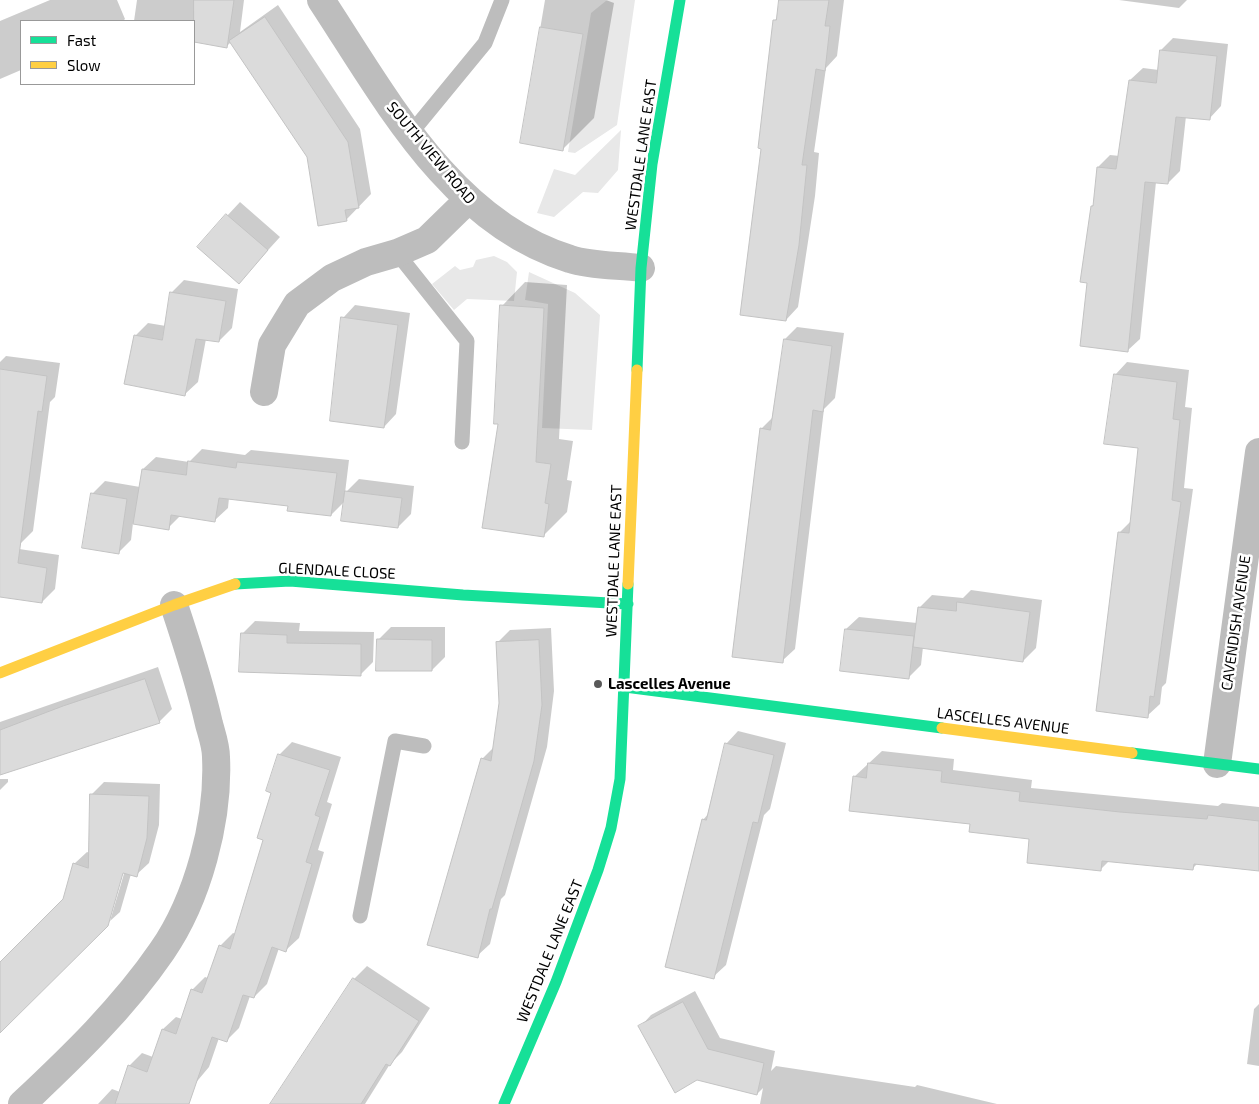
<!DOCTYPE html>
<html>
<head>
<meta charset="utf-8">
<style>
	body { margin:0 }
	#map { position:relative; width:1259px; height:1104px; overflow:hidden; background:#fff; font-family:"Exo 2",sans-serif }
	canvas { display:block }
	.legend { position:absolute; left:20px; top:20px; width:175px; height:65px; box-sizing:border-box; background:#fff; border:1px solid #999; margin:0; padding:6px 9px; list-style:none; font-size:15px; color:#000 }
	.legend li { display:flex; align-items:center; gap:10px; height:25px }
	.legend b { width:25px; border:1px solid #999 }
</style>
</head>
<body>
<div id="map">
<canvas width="1259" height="1104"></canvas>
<ul class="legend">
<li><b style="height:6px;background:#16e098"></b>Fast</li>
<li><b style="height:6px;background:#ffcf43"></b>Slow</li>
</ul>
</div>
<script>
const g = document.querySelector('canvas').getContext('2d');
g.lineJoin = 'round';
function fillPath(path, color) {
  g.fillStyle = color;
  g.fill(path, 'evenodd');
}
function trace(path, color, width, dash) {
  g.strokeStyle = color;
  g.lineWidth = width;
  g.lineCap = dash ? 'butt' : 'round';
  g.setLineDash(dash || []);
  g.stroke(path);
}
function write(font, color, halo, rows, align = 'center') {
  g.font = font + ' "Exo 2",sans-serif';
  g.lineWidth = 5;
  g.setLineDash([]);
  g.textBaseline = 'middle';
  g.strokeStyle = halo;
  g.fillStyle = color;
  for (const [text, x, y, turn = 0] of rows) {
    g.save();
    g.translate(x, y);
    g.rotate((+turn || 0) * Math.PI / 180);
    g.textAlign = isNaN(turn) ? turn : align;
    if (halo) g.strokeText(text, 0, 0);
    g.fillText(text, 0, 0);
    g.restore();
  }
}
fillPath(new Path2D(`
	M607 0H635L617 125 575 153 568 152 591 13Z
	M621 130 618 170 598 193 583 192 554 217 537 213 554 169 575 175Z
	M494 256 507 262 517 272 514 301 467 299 454 310 432 284 455 266 460 270 473 267 476 260Z
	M529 272 575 293 600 315 592 430 542 428 548 304 525 300Z`), '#e8e8e8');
fillPath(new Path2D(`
	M50 0H117L125 19 123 21H21V70L0 79V21Z
	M137 0H244L240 32 278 5 360 129 371 194 346 220 308 157 231 42 227 46 194 41V21H134Z
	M545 0H606L614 3 594 118 563 149 521 142Z
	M780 0H844L837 56 826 68 814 152 819 153 815 196 798 307 786 320 753 232 775 20 778 17Z
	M1119 0H1187L1179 8Z
	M1173 38 1228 44 1221 106 1209 119 1186 116 1180 171 1168 183 1156 182 1140 339 1127 351 1088 282 1092 206 1095 203 1098 167 1110 155 1120 156 1130 80 1143 68 1159 70 1161 50Z
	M240 202 280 237 239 282 199 246Z
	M184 280 238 289 232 328 219 341 206 339 198 382 185 394 135 336 148 323 166 326 171 293Z
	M525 282 567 285 559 439 573 441 567 480 572 481 567 512 544 535 499 423 502 306Z
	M355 305 410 313 396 414 384 427 343 318Z
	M797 327 844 333 835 398 824 409 795 649 782 661 761 429 774 416 785 339Z
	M6 356 60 363 55 397 50 402 33 531 20 544 0 541V362Z
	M1127 362 1189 370 1185 407 1192 408 1184 488 1193 489 1166 683 1162 687 1160 704 1147 716 1098 710 1120 532 1132 520 1139 447 1115 375Z
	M202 449 245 455 251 450 349 460 345 493 359 479 414 486 411 514 398 527 345 501 331 515 289 505 229 498 228 508 215 520 181 515 168 528 133 523 131 540 118 553 92 494 105 481 140 487 143 469 156 457 189 462Z
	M6 547 59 555 55 589 42 602 0 596V553Z
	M971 590 1042 600 1036 648 1023 661 923 647 921 665 908 678 846 629 859 617 917 623 919 608 932 595 963 598Z
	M255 621 300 623 299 631 374 632 373 662 360 675 242 634Z
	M391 627H445V657L432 670 378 640Z
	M551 628 554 691 547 747 505 895 501 899 490 944 477 956 482 759 494 747 500 703 497 643 510 630Z
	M158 667 172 709 159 722 0 774V722Z
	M738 731 786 743 770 809 764 815 726 965 713 977 703 820 708 814 726 744Z
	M292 742 341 757 327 802 332 804 318 850 324 852 299 938 286 950 279 948 267 984 254 997 250 996 239 1028 226 1041 219 1038 209 1067 178 1104H98L112 1089 120 1092 129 1066 142 1053 153 1057 163 1029 176 1017 182 1019 192 990 205 977 208 978 220 946 233 933 236 934 265 839 279 755Z
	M882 751 954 759 953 770 1032 780 1031 788 1218 806 1222 803 1259 807V870L1198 863 1193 868 1110 860 1100 870 1031 838 971 823 854 777Z
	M0 779H8V782L0 790Z
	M104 782 160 784 159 825 149 863 136 875 131 874 120 912 110 921 126 867 0 1031V964L64 899 74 864 87 852 90 853 91 795Z
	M367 966 430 1008 402 1052 390 1064 365 1104H272L354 979Z
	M695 991 720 1038 775 1051 771 1071 776 1066 915 1087 917 1085 997 1104H760L763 1088 757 1094 640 1027 651 1015Z
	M1259 1004V1066L1247 1064 1254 1009Z`), '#0003');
const building = new Path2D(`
	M194 0H234L227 48 194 42Z
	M779 0H829L825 26H830L825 71 816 69 802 165H807L799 245 786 321 740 315 761 149 758 148 773 20H776Z
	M265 17 348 142 359 208 345 210 347 221 318 226 307 157 229 41Z
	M540 27 583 34 563 151 520 143Z
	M1160 50 1217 56 1210 120 1176 117 1168 184 1145 182 1128 352 1080 346 1087 283 1080 282 1091 206H1093L1097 167 1116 169 1129 80 1156 83Z
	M226 214 268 250 239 284 197 247Z
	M170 292 226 301 219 342 196 339 185 396 124 384 134 335 162 340Z
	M500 305 544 308 536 462 551 464 545 503 549 504 544 537 482 528 498 424H494Z
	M341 317 398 325 384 428 330 421Z
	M784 339 832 346 823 412 813 410 783 663 732 657 760 428 770 430Z
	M0 369 47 376 42 412 38 411 18 563 47 568 42 603 0 597Z
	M1114 374 1177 382 1173 419 1180 420 1172 500 1181 502 1154 697 1150 696 1148 718 1096 711 1118 532 1129 533 1138 448 1104 444Z
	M188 461 236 468 237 462 337 473 331 516 287 511 288 506 219 498 215 522 171 515 169 530 133 524 142 469 186 475Z
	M345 491 402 498 398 528 341 521Z
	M91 493 127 499 119 554 82 548Z
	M957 602 1030 612 1023 662 913 647 918 607 956 611Z
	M845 629 914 636 909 679 840 671Z
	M241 633 287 635V643L361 644V676L239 672Z
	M377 639 432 640V671H376Z
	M539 640 542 705 534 761 492 909H490L478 958 427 945 481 758 491 761 499 703 496 642Z
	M145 679 160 723 0 775V730L63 706Z
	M725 743 774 755 758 823 753 822 714 979 665 967 702 819 706 820Z
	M278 754 330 770 315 815 320 817 306 862 312 864 286 952 272 947 254 998 243 995 227 1042 212 1037 189 1104H115L128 1065 147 1072 162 1029 176 1034 191 989 202 993 219 945 230 949 263 840 257 838 271 793 266 791Z
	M868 763 942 771 941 782 1020 792 1019 801 1120 812 1207 819 1208 815 1259 821V871L1194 864 1193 870 1102 861 1101 871 1027 863 1029 839 969 832 970 824 849 811 853 776 866 778Z
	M90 794 149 796 147 838 137 877 123 873 108 926 0 1033V962L63 899 73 863 88 868Z
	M353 978 419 1021 390 1066 386 1064 361 1104H270Z
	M683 1002 708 1049 764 1063 757 1095 697 1080 675 1093 638 1026Z`);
fillPath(building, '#dbdbdb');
trace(building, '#c3c3c3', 1);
trace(new Path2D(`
	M411 133 485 43 502 0
	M397 253 467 341 462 442
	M360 916 395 741 424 746`), '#bdbdbd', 15);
trace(new Path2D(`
	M321 0C385 97 451 223 570 259 591 266 618 265 641 268
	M264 392 272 345 297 304 332 278 366 262 397 253 427 240 468 200
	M1217 764 1259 452
	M22 1104C72 1057 123 1008 162 951 198 899 219 820 216 757 216 746 212 735 209 724 200 684 187 644 174 605`), '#bdbdbd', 28);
trace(new Path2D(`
	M637 370 641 268 652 164 680 0
	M235 584 290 581 463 595 628 604
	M625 687 942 728
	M1132 753 1259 769
	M504 1104 556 982 598 870 611 828 620 779 628 584`), '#16e098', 11);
trace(new Path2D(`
	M628 584 637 370
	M0 673 174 605 235 584
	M942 728 1132 753`), '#ffcf43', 11);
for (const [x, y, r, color] of [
	[598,684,5,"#595959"]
]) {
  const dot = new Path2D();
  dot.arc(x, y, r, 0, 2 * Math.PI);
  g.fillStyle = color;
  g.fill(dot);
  trace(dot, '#fff', 2);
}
write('15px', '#000', '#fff', [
	["SOUTH VIEW ROAD",431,153,50],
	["WESTDALE LANE EAST",641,155,-82],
	["WESTDALE LANE EAST",614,561,-88],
	["GLENDALE CLOSE",337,571,3],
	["CAVENDISH AVENUE",1236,623,-82],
	["LASCELLES AVENUE",1003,721,7],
	["WESTDALE LANE EAST",550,951,-68]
]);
write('bold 15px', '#000', '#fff', [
	["Lascelles Avenue",608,684]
], 'left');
</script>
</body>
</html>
